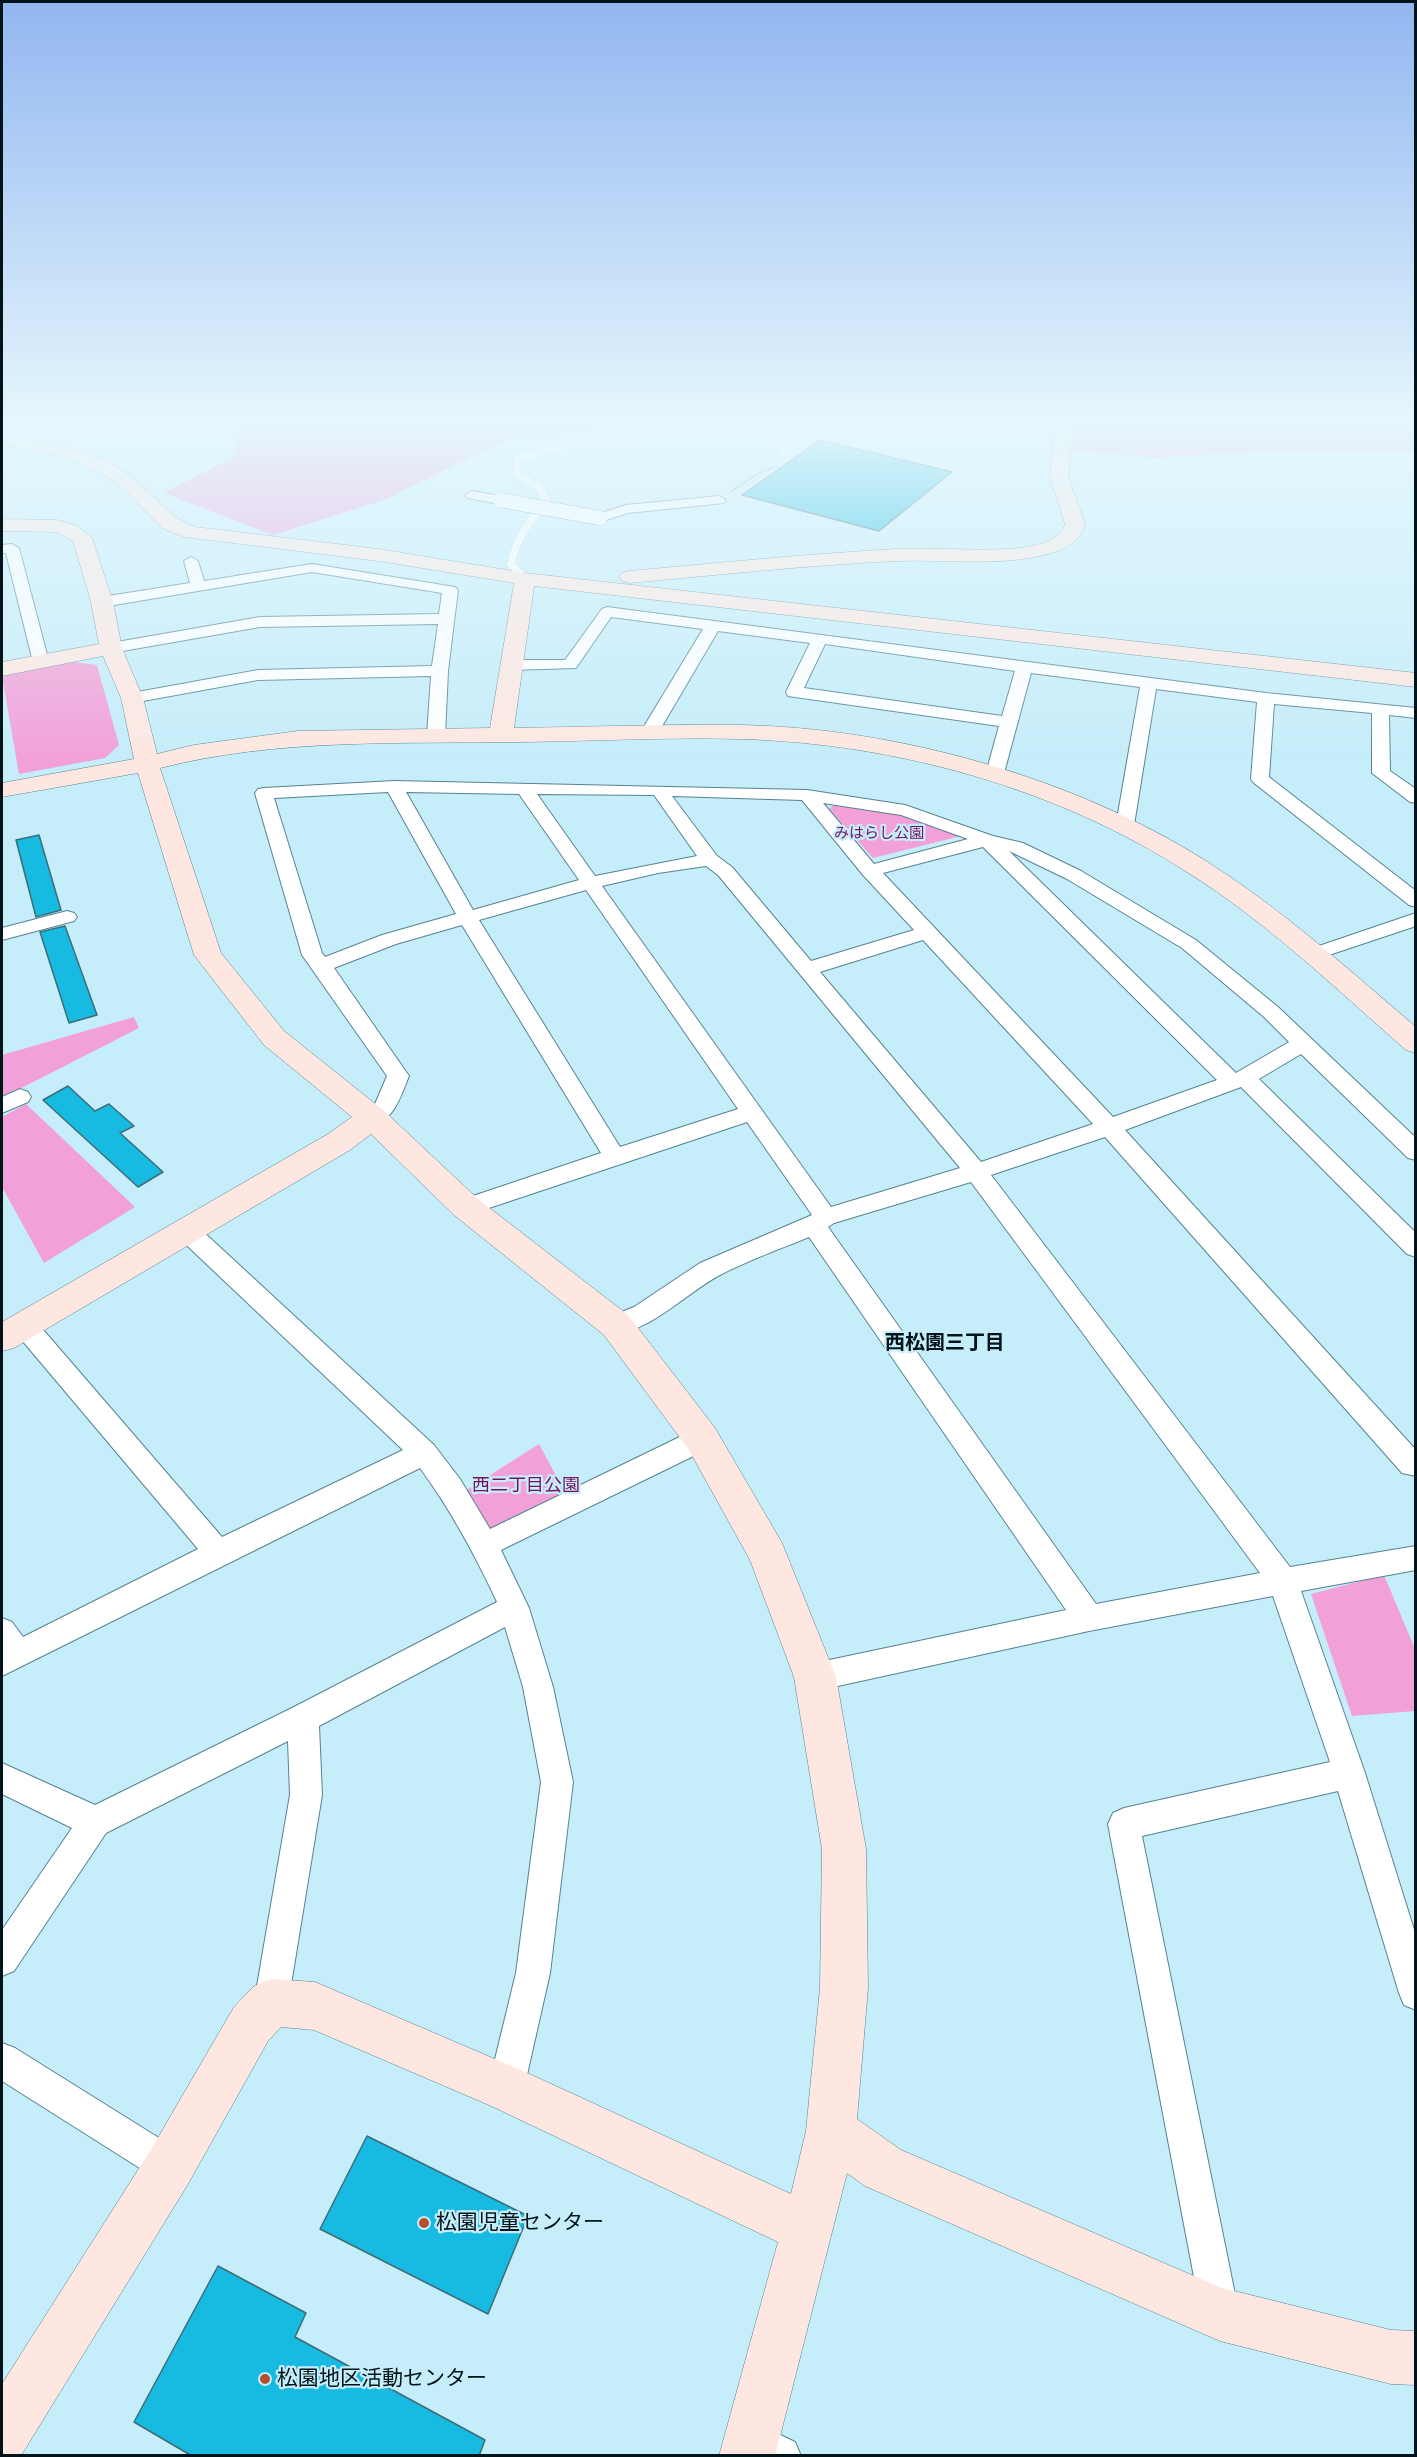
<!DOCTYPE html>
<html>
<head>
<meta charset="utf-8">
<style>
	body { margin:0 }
	#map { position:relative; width:1417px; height:2457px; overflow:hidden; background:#c6edfa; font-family:"Public Sans",sans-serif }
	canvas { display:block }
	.frame { position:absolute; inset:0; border:3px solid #021419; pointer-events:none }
</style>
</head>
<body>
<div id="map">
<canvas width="1417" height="2457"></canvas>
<div class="frame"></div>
</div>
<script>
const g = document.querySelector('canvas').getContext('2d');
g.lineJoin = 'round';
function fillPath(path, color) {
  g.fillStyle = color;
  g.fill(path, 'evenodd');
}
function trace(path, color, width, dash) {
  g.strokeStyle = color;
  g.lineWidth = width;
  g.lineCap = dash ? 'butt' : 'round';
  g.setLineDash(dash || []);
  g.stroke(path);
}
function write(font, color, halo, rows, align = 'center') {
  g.font = font + ' "Public Sans","Noto Sans JP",sans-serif';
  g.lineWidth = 4.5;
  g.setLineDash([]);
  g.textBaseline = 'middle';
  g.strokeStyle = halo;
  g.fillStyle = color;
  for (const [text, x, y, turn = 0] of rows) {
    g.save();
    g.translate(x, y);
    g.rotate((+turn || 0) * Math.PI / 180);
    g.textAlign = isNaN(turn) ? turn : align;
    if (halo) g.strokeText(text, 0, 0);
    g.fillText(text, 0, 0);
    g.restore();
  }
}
fillPath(new Path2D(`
	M241 420H679L506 439 387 499 273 535 164 493 235 456Z
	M1076 420H1415V451L1275 450 1156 458 1072 450Z
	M74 662 97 665 119 745 105 758 19 774 2 676Z
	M839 801 896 814 961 836 873 858 829 809Z
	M134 1017 139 1028 2 1098V1055Z
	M26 1104 135 1207 44 1263 2 1187V1117Z
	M539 1444 567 1496 491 1533 465 1491Z
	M1384 1575 1415 1649V1711L1352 1716 1311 1594Z`), '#f2a0d8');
const building = new Path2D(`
	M820 440 952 472 879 531 742 495Z
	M39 835 61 910 36 917 16 840Z
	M65 926 97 1015 69 1023 40 932Z
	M68 1086 95 1111 109 1104 134 1126 120 1133 163 1172 138 1187 43 1100Z
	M367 2136 528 2216 488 2314 320 2229Z
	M218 2266 306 2313 295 2337 485 2440 479 2456H192L134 2422Z`);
fillPath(building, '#17bae0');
trace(building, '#3e6c7a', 1.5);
const lane = new Path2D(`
	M773 420 793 428 796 439 783 451
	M2 422 6 420
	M525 579 511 564C516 538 529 522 547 502L539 487 516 474 517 460 547 449 636 437 695 420`);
const street = new Path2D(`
	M472 491 505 497 507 500 500 504 467 498 465 495Z
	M719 496 726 500 724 503 628 513 600 522 593 518 595 515 626 505Z
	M12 544 19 548 49 662 47 665H35L33 662 6 553H2V545Z
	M191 557 198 561 204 581 312 564 455 587 458 590 448 671 445 735 442 739H430L427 735 431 676 258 680 132 703 126 702 124 698 132 693 258 670 432 666 438 624 260 627 111 653 105 651 103 648 105 645 111 643 260 617 439 614 442 593 312 572 102 607 94 602 102 597 190 583 184 561Z
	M607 607 1266 693 1416 708V718L1389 715 1390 771 1416 789V803L1410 802 1372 773V713L1274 704 1269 777 1416 891V907L1409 905 1254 783 1251 779 1257 702 1156 689 1134 825 1132 829H1118L1116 825 1140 687 1031 673 1004 773 1001 777H989L986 773 999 726 788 696 786 692 810 643 718 631 658 733 655 737H643L640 733 703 629 611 617 576 668 511 670 503 665 511 660H565L602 609ZM825 644 1015 671 1002 716 804 688Z
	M394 781 807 790 905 805 993 836 1023 843 1081 871 1196 940 1278 1007 1416 1138V1160L1408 1158 1301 1054 1259 1079 1416 1233V1257L1407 1254 1241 1087 1125 1130 1416 1450V1476L1402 1473 1105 1137 991 1175 1290 1567 1416 1546V1570L1301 1591 1365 1773 1416 1936V2010L1404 2005 1399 1993 1338 1791 1142 1836 1239 2314 1234 2328 1220 2333 1206 2328 1201 2314 1108 1824 1113 1813 1124 1808 1330 1762 1273 1596 1089 1631 815 1691 804 1687 800 1677 804 1667 815 1663 1066 1610 809 1237C780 1249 749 1260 720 1275 691 1289 639 1342 607 1332L603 1325 607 1318 634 1307 700 1263 812 1215 747 1122 474 1213 466 1216 458 1213 454 1207 458 1201 601 1153 462 925 396 944 334 968 409 1076C401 1095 392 1130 364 1122L361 1117 375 1104 387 1076 302 955 255 793 258 789 264 788ZM388 792 456 914 382 935 325 957 322 953 274 798ZM406 792 519 794 579 880 473 910ZM537 794 654 795 697 856 595 876ZM672 796 802 800 863 875 914 930 811 961 732 867 717 856ZM823 803 901 815 968 839 874 864ZM983 847 1217 1080 1113 1117 883 873ZM1009 851 1067 879 1182 948 1264 1017 1289 1042 1236 1073ZM706 866 718 875 960 1168 831 1207 602 886 658 873ZM586 890 738 1109 620 1147 479 920ZM923 940 1093 1124 981 1162 820 972ZM971 1182 1260 1573 1096 1604 828 1227 834 1223Z
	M67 911 74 913 77 917 74 921 2 940V928Z
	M1416 913V926L1314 960 1307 958 1304 954 1307 950Z
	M20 1089 28 1092 31 1097 28 1102 2 1113V1097Z
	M188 1223 197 1226 434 1445 460 1479 490 1529 692 1431 702 1428 712 1431 715 1439 712 1447 501 1550 529 1608 553 1687 573 1782 550 1973 524 2088 519 2101 506 2106 493 2101 488 2088 516 1973 541 1782 523 1687 505 1627 319 1726 322 1795 288 2003 283 2015 271 2020 259 2015 254 2003 290 1795 288 1741 106 1833 14 1971 2 1976V1930L72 1828 2 1794V1763L95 1805 292 1708 497 1602C475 1555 451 1510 420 1468L2 1676V1618L12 1622 23 1637 198 1549 15 1332 11 1325 15 1318 24 1315 33 1318 222 1537 403 1450 179 1238 176 1232 179 1226Z
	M2 2043 15 2048 183 2153 188 2166 183 2179 170 2184 157 2179 2 2081Z
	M751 2421 795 2442 801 2456 737 2455 731 2441 737 2427Z`);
const secondary = new Path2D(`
	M1056 420H1074L1068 477 1085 524C1081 541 1064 550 1048 554 1000 567 948 559 898 561 808 565 719 575 629 583L622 581 619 577 622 573 629 571C718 563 807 554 897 549 937 547 979 552 1020 548 1035 546 1061 541 1065 524L1050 477Z
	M2 435C50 442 99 450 137 481 160 500 165 515 195 527L379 549 525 573 1416 673V687L534 586 514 728C589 727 665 724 741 725 897 728 1075 778 1206 861 1282 909 1348 969 1416 1027V1053L1406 1050C1335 988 1267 922 1187 872 1056 788 898 744 742 739 669 737 594 741 521 742 400 744 278 738 160 768L221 953 284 1031 383 1110 478 1199 628 1315 715 1428 782 1543 836 1677 866 1849 868 1988 857 2119 901 2150 1222 2288 1391 2330 1416 2331V2385L1391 2384 1220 2341 865 2186 847 2173 775 2456H719L778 2242 489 2105 314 2030 281 2027 268 2041 188 2184 22 2454 2 2456V2384L152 2148 234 2007 254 1986 271 1979 315 1982 523 2071 791 2194 806 2131 820 1988 822 1849 794 1677 750 1560 689 1450 604 1335 454 1215 371 1134 350 1150 14 1348 2 1351V1322L328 1134 352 1117 264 1045 194 955 138 773 2 797V783L134 759 121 698 103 656 2 676V662L99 644 91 602 73 541 56 532 2 531V519L57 520 77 526 92 538 113 602 122 648 143 698 157 754 194 745 298 731 490 728 514 583 379 561 184 537 162 528 125 490 102 473 54 454 2 445Z`);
trace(lane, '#558392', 8);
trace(street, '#558392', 2);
trace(secondary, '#558392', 1);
trace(new Path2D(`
	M732 491 759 473 777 466`), '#66838c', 2, [1.5, 1.5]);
trace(lane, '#fff', 8);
fillPath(street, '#fff');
fillPath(secondary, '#fee7e0');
const streetBridge = new Path2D(`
	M500 500 600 518`);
trace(streetBridge, '#558392', 15, []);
trace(streetBridge, '#fff', 14);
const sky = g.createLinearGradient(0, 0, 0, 764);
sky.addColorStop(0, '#92b6f0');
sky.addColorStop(0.55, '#e5f7fd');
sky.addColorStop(1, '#e5f7fd00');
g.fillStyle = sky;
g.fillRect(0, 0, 1417, 764);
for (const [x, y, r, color] of [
	[424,2223,6,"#b7502a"],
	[265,2379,6,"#b7502a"]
]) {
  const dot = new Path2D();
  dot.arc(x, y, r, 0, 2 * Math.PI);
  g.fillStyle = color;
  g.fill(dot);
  trace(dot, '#c6edfa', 2);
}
write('15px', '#75125e', '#c6edfa', [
	["みはらし公園",879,833]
]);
write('18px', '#75125e', '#c6edfa', [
	["西二丁目公園",526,1485]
]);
write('bold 20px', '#021419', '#c6edfa', [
	["西松園三丁目",945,1343]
]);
write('21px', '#021419', '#c6edfa', [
	["松園児童センター",436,2223],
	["松園地区活動センター",277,2379]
], 'left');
</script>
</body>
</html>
